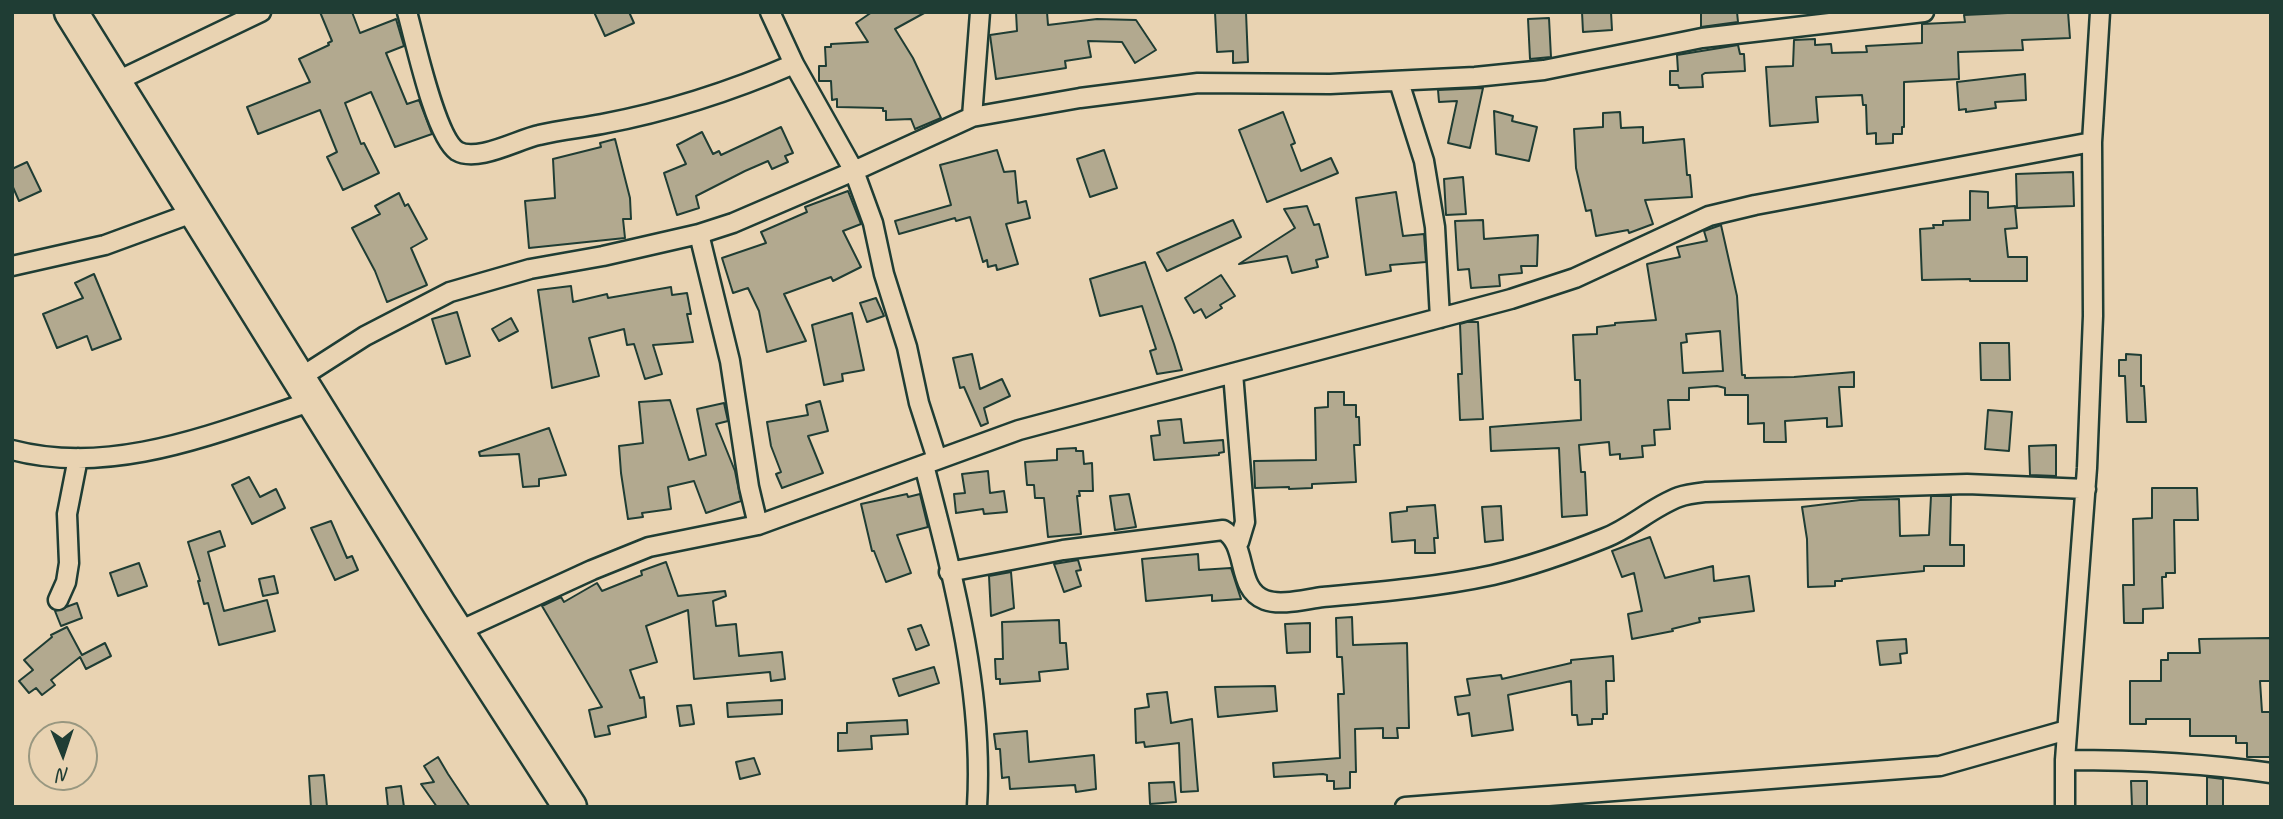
<!DOCTYPE html>
<html>
<head>
<meta charset="utf-8">
<style>
	body { margin:0 }
	#map { position:relative; width:2283px; height:819px; overflow:hidden; background:#e9d3b2; font-family:Caveat,sans-serif }
	canvas { display:block }
	.frame { position:absolute; inset:0; border:14px solid #1f3d34; pointer-events:none }
	.north { position:absolute; left:28px; top:721px; width:70px; height:70px; box-sizing:border-box; background:#e9d3b2; border:2px solid #989780; border-radius:50%; rotate:178deg; font-size:19px; font-weight:700; line-height:28px; text-align:center; color:#1f3d34 }
	.north::after { content:''; display:block; margin:auto; width:24px; height:32px; background:#1f3d34; clip-path:polygon(50% 0,100% 100%,50% 72%,0 100%) }
</style>
</head>
<body>
<div id="map">
<canvas width="2283" height="819"></canvas>
<div class="frame"></div>
<div class="north">N</div>
</div>
<script>
const g = document.querySelector('canvas').getContext('2d');
g.lineJoin = 'round';
function fillPath(path, color) {
  g.fillStyle = color;
  g.fill(path, 'evenodd');
}
function trace(path, color, width, dash) {
  g.strokeStyle = color;
  g.lineWidth = width;
  g.lineCap = dash ? 'butt' : 'round';
  g.setLineDash(dash || []);
  g.stroke(path);
}
const building = new Path2D(`
	M320 12H352L360 33 396 19 404 46 386 53 407 104 419 100 432 134 395 147 371 92 345 103 361 144 364 143 379 173 343 190 327 157 337 152 320 110 258 134 247 107 310 82 299 59 329 45 328 43 332 41Z
	M594 12H629L634 23 605 36Z
	M872 12H926L895 29 913 58 941 118 915 129 911 119 886 120V111H883V108L837 107V99L832 100 831 81H819V66H826L825 47H831V44L868 42 856 23Z
	M1016 12H1047L1048 25 1097 19 1136 20 1156 50 1135 63 1122 42 1088 41 1091 57 1065 61 1066 68 996 79 990 35 1017 31Z
	M1215 12H1246L1248 62 1233 63V51L1217 52Z
	M1582 12H1611L1612 30 1583 32Z
	M1701 12H1737L1738 22 1701 27Z
	M2029 12H2068L2070 38 2022 40 2023 50 1958 52 1959 79 1904 82V127H1902V134H1893V143L1876 144V133L1867 134 1866 105H1863L1862 95 1816 97 1818 122 1770 126 1766 67 1793 66 1794 40 1815 39V45L1831 44 1832 53 1867 52 1866 46 1922 43V24L1965 22 1964 15Z
	M1549 18 1551 57 1530 59 1528 19Z
	M1738 45 1740 54H1744L1745 71 1705 73 1702 75 1703 87 1679 88 1678 85H1670V71H1678L1677 55Z
	M2025 74 2026 100 1995 102 1996 108 1966 112V109L1959 110 1957 82Z
	M1483 88 1470 148 1448 143 1457 101 1439 102 1438 90Z
	M1494 111 1513 116 1512 121 1537 127 1529 161 1496 154Z
	M1283 112 1295 143 1291 145 1301 171 1331 158 1338 173 1267 202 1239 130Z
	M1620 112 1621 128 1643 127V143L1684 139 1687 175H1690L1692 197 1645 200 1653 224 1629 233 1628 230 1596 236 1591 210 1586 211 1576 168 1574 129 1603 127V113Z
	M781 127 793 153 785 156 788 162 772 169 768 161 745 171 696 196 699 208 677 215 664 173 686 164 677 145 702 132 713 154 719 151 721 155Z
	M615 139 630 198 631 219H623L625 238 529 248 525 201 555 198 553 159 601 147 600 143Z
	M997 150 1004 172 1015 171 1018 203 1026 201 1030 218 1006 224 1018 264 997 270 996 265 988 267 987 260 983 262 970 217 956 221 955 218 899 234 895 221 951 205 940 165Z
	M1104 150 1117 188 1090 197 1077 159Z
	M27 162 41 191 19 201 12 185V169Z
	M2073 172 2074 206 2017 208 2016 174Z
	M1463 177 1466 214 1446 215 1444 179Z
	M848 191 861 224 843 231 861 267 833 281 831 277 784 294 806 341 767 352 759 311 748 288 733 293 722 258 766 243 761 232 807 212 805 207Z
	M1970 191 1988 192V208L2015 206 2017 228 2005 229 2008 257H2027V281H1970V279L1922 280 1920 229 1934 228 1933 225H1943V221L1970 220Z
	M1396 192 1403 236 1424 234 1426 262 1390 265 1391 271 1366 275 1356 198Z
	M399 193 405 206 408 204 427 239 411 248 427 285 387 302 375 271 352 228 380 214 375 206Z
	M1307 206 1314 225 1319 224 1328 257 1316 260 1318 267 1292 273 1287 256 1239 264 1295 228 1284 209Z
	M1233 220 1241 237 1167 271 1157 253Z
	M1483 220 1484 239 1538 235 1537 266H1521L1522 273 1499 275 1500 286 1471 288 1469 269 1458 270 1455 221Z
	M1721 225 1737 296 1742 375H1745V378L1794 377 1854 372V387H1839L1842 426 1827 427V418L1785 421 1786 442H1764V423L1748 424V395H1725V388L1717 386 1689 388V400H1668L1670 429 1654 430 1655 445 1642 446 1643 457 1620 459V454L1610 455 1609 442 1579 445 1581 472H1585L1587 515 1562 517 1559 448 1491 451 1490 427 1581 420 1580 380H1575L1573 335 1597 334V327L1615 325V323L1656 320 1647 264 1680 257 1677 247 1707 241 1704 231ZM1720 331 1723 371 1683 373 1681 343 1687 342 1686 334Z
	M1145 262 1174 344 1182 370 1157 374 1150 351 1156 349 1142 306 1100 316 1090 279Z
	M94 274 121 339 92 350 87 336 57 348 43 314 83 298 75 283Z
	M1221 275 1235 296 1220 305 1222 308 1206 318 1201 309 1194 313 1185 298Z
	M571 286 573 302 607 294 608 298 671 287 672 295 687 293 691 314H687L693 342 653 345 662 374 645 379 634 344 627 345 624 329 589 338 599 376 552 388 538 290Z
	M876 298 884 316 867 322 860 303Z
	M457 312 470 356 446 364 432 319Z
	M852 313 864 370 842 374 843 381 824 385 812 325Z
	M511 318 518 331 499 341 492 329Z
	M1467 322H1478L1483 419 1460 420 1458 374H1462L1460 324Z
	M1980 343H2009L2010 380H1981Z
	M972 354 980 389 1002 379 1010 396 984 408 988 423 981 426 964 387 960 388 953 358Z
	M2126 354 2141 355V386H2144L2146 422H2127L2125 376H2119V360H2126Z
	M1328 392H1344V405H1356V417H1359L1360 445H1354L1356 482 1312 484V488L1289 489V487L1255 488 1254 461 1316 460 1315 408 1328 407Z
	M670 400 689 460 706 455 697 409 724 403 728 421 716 424 735 471 741 501 706 513 694 481 668 487 671 509 642 513 643 517 628 519 621 473 619 446 643 443 639 402Z
	M820 401 828 431 808 436 823 473 782 488 776 474 781 472 771 446 767 422 808 415 806 405Z
	M1988 410 2012 412 2009 451 1985 449Z
	M1181 419 1184 443 1223 440 1224 452 1219 453V455L1154 460 1151 436 1160 435 1158 421Z
	M549 428 566 475 539 479V486L523 487 519 454 480 456 479 452Z
	M2056 445V476L2030 475 2029 446Z
	M1076 448V451H1083L1084 464 1092 463 1093 491H1079L1080 496H1077L1081 534 1048 537 1044 498H1035L1034 485H1027L1025 462 1057 460V449Z
	M988 471 990 493 1004 491 1007 512 984 514 983 509 956 513 954 494 965 493 962 474Z
	M249 477 260 497 276 489 285 508 252 524 232 485Z
	M2152 488H2197L2198 520H2174L2175 573H2166V577H2162L2163 608 2143 609V623H2124L2123 585H2134L2133 519 2152 518Z
	M907 494 908 497 920 494 928 527 897 535 911 573 886 582 874 551H872L861 504Z
	M1129 494 1136 527 1115 530 1110 496Z
	M1931 496H1951L1950 545H1964V566H1924V571L1842 579V581H1835V586L1808 587 1807 539 1802 507 1860 500 1899 499 1900 536 1929 535Z
	M1435 505 1438 538H1434L1435 553H1415V540L1392 542 1390 513 1407 511V507Z
	M1501 506 1503 540 1485 542 1482 507Z
	M331 521 347 558 352 556 358 570 335 580 311 528Z
	M220 531 225 546 208 552 224 611 267 600 275 631 219 645 208 603 204 604 198 581H200L188 542Z
	M1650 537 1665 578 1713 566 1714 581 1749 576 1754 611 1699 618 1700 622 1672 629 1673 631 1632 639 1628 614 1642 611 1634 573 1622 577 1612 551Z
	M1198 554 1199 570 1231 568 1241 599 1212 601V595L1146 601 1142 559Z
	M1078 560 1081 570 1076 571 1081 586 1064 592 1054 564Z
	M666 562 678 596 725 591 726 596 713 601 716 626 736 624 739 656 782 652 785 679 771 681 770 672 694 679 688 610 646 626 657 662 630 670 640 698 644 697 646 717 608 726 610 734 595 737 589 710 602 707 542 606 561 597 564 602 597 583 602 591 642 575 641 571Z
	M139 563 147 586 118 596 110 573Z
	M1011 572 1014 608 991 616 989 576Z
	M274 576 278 593 263 596 259 579Z
	M77 603 82 618 61 626 55 611Z
	M1352 617 1353 645 1407 643 1409 728H1397L1398 738H1383V728L1355 729 1356 772H1350V788L1334 789V781H1327V775L1323 774 1274 777 1273 763 1340 758 1338 694H1344L1342 657H1337L1336 618Z
	M1059 620 1060 643H1066L1068 669 1039 672 1040 681 1000 684V679H996L995 659H1003L1002 622Z
	M1310 623V652L1287 653 1285 624Z
	M921 625 929 645 916 650 908 629Z
	M67 627 82 655 105 643 111 656 86 669 80 657 51 680 55 685 42 695 36 688 29 693 19 681 33 670 24 660 52 637 51 635Z
	M2271 638V681H2260L2262 712H2271V757H2247V743H2236V736H2190V719H2146V724H2130V681H2161V660H2168V653H2200L2199 639Z
	M1906 639 1907 653 1900 654 1901 663 1880 665 1877 641Z
	M1613 656 1614 681H1606L1607 714H1603V719H1592V724L1578 725 1577 715H1572L1571 681 1508 695 1513 730 1472 736 1469 713 1458 715 1455 697 1470 695 1467 679 1501 675 1502 679 1571 663V660Z
	M934 667 939 683 899 696 893 679Z
	M1275 686 1277 711 1218 717 1215 687Z
	M1167 692 1171 723 1192 719 1198 791 1181 792 1179 743 1145 747 1144 742 1136 743 1135 709 1149 707 1147 694Z
	M782 700V714L728 717 727 703Z
	M691 705 694 724 680 726 677 706Z
	M907 720 908 734 871 736 872 749 838 751V733H847V723Z
	M1027 731 1029 762 1094 755 1096 789 1076 792 1075 785 1010 789 1009 777 1002 778 1000 749H996L994 734Z
	M438 757 448 774 470 807H437L421 784 434 782 424 766Z
	M754 758 760 774 740 779 736 762Z
	M324 775 327 807H311L309 776Z
	M2207 777 2223 779V807H2207Z
	M2131 781H2147V807H2132Z
	M1174 782 1176 802 1150 804 1149 783Z
	M401 786 404 807H388L386 788Z`);
fillPath(building, '#b2a98f');
trace(building, '#1f3d34', 2);
const street = new Path2D(`
	M407 12C415 40 435 136 457 151 477 163 519 139 539 135 560 130 581 128 602 124 666 112 734 90 794 64
	M770 12 794 64 854 171 873 223 884 274 907 347 919 403 937 459
	M115 82 261 12
	M1399 82 1424 161 1435 227 1440 318
	M972 117 980 12
	M699 234 730 361 749 487 758 525
	M12 266 105 245 195 212
	M1233 373 1245 522 1239 542 1234 539
	M298 379 365 336 450 292 530 269 603 256 699 234 733 223 854 171 972 117 1080 98 1198 83 1330 84 1475 77 1544 70 1702 38 1924 12
	M12 450C114 477 217 432 313 401
	M924 465C953 577 984 691 977 807
	M949 572 1063 550 1223 530C1249 544 1235 589 1265 600 1281 606 1306 599 1323 597 1379 592 1438 587 1493 575 1531 566 1568 553 1605 538 1631 528 1652 507 1679 497 1687 494 1697 493 1706 492L1967 484 2086 489
	M58 600 66 582 69 563 67 514 78 458
	M457 632 592 570 649 547 758 525 1019 430 1511 299 1575 278 1709 216 1755 205 2092 142
	M2065 760C2133 760 2203 763 2271 773
	M1405 807 1940 766 2067 730
	M2065 807V760L2087 468 2093 316 2092 142 2100 12`);
const highway = new Path2D(`
	M71 12 439 604 570 807`);
trace(street, '#1f3d34', 23);
trace(highway, '#1f3d34', 37);
trace(street, '#e9d3b2', 18);
trace(highway, '#e9d3b2', 32);
</script>
</body>
</html>
